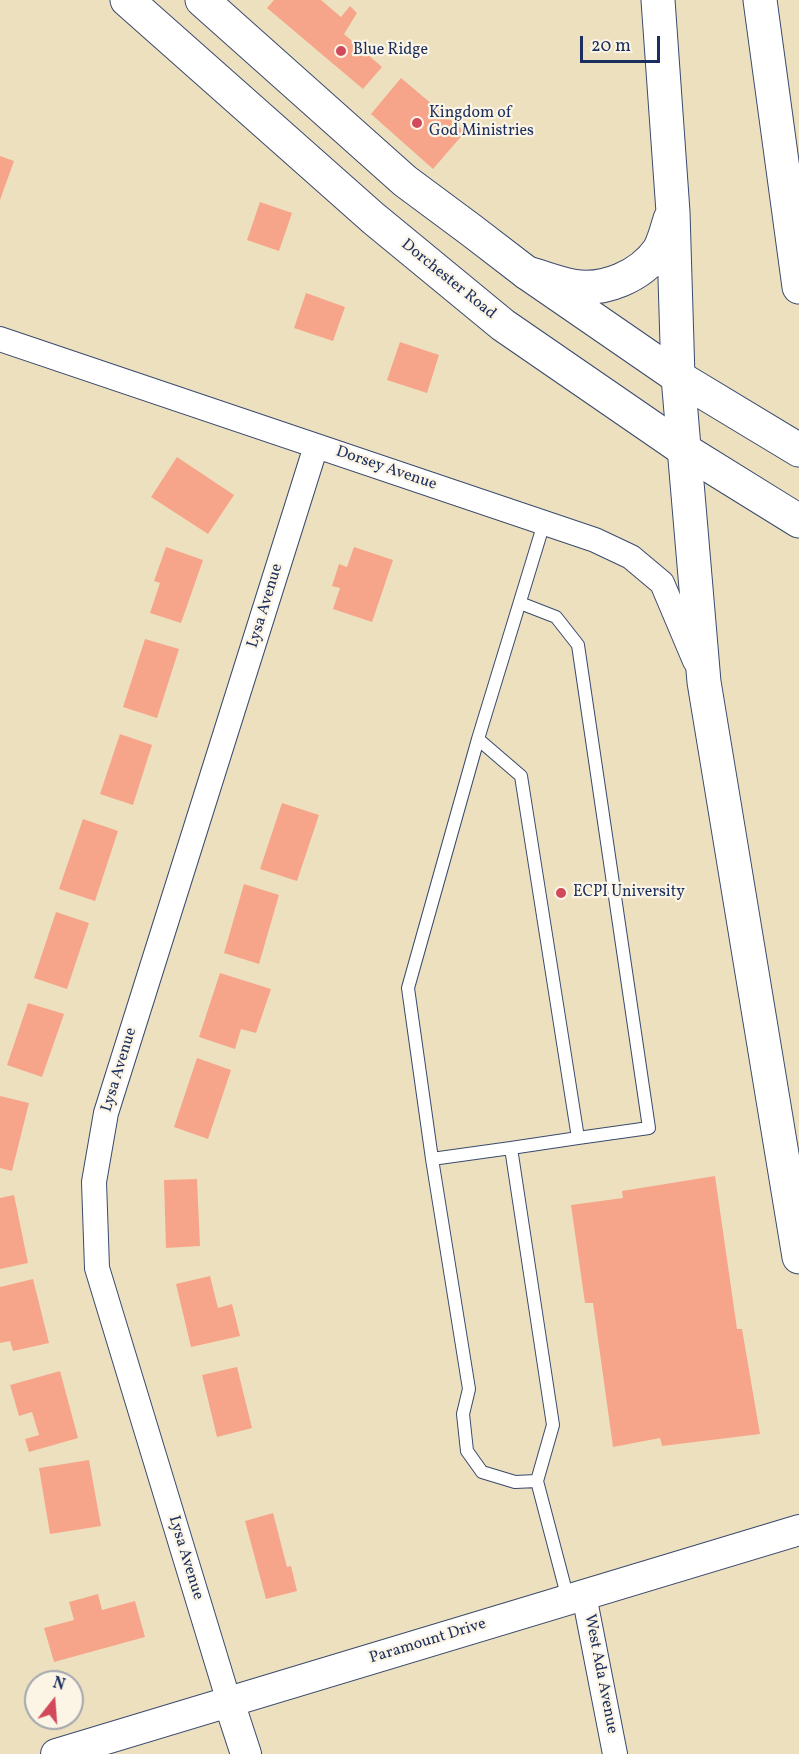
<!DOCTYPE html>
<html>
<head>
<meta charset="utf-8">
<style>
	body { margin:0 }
	#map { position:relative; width:799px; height:1754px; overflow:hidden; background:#ede0bf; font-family:Vollkorn,serif }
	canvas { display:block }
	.north { position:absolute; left:24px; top:1670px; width:60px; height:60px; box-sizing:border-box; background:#fcf5e5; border:2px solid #a2a6af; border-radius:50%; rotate:17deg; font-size:16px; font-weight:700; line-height:24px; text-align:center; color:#1b2f5e }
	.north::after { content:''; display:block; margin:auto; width:21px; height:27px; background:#d1495b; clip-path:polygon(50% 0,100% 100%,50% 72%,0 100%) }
	.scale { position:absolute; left:580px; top:36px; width:80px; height:27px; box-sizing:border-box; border:3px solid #1b2f5e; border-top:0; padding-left:8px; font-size:18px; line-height:21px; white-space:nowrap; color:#1b2f5e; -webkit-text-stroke:4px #fcf5e5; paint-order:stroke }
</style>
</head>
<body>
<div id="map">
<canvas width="799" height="1754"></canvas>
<div class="north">N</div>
<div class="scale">20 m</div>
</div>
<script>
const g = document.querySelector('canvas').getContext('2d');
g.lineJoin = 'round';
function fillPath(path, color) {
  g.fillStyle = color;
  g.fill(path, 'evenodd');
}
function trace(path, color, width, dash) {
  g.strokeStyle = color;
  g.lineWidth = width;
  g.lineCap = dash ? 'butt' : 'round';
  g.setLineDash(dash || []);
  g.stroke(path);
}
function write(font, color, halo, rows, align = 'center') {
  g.font = font + ' Vollkorn,serif';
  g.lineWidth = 4.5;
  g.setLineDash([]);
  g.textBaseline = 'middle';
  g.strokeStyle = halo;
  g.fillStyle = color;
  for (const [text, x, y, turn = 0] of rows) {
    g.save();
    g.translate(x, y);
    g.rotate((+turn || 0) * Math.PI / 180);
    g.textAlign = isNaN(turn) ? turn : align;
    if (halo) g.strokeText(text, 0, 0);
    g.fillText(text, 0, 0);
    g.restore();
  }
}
fillPath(new Path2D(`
	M274 0H321L341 17 350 6 357 13 344 34 382 67 363 89 267 8Z
	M401 78 465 132 433 169 371 114Z
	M0 156 14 161 0 200Z
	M260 202 292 213 279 251 247 240Z
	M306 293 345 307 333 341 294 328Z
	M400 342 439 355 427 393 387 380Z
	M177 457 234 495 208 534 151 497Z
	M166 547 203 560 181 623 150 613 160 583 154 581Z
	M354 547 393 560 372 622 333 609 340 588 332 586 339 564 347 567Z
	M145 639 179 649 157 718 123 707Z
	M120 734 152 745 133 805 100 794Z
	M282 803 319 815 297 881 260 869Z
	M83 819 118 831 95 901 59 889Z
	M244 884 279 895 259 964 224 953Z
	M56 912 89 923 67 989 34 978Z
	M220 973 271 989 256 1033 241 1029 235 1049 199 1037Z
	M28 1003 64 1014 42 1077 7 1065Z
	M197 1058 231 1070 208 1139 174 1127Z
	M0 1096 29 1103 12 1171 0 1168Z
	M715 1176 737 1329H742L760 1434 662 1446 660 1438 613 1447 593 1303H585L571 1205 623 1198 622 1191Z
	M197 1179 200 1246 166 1248 164 1180Z
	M14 1195 28 1263 0 1269V1198Z
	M210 1276 218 1308 232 1304 240 1336 191 1347 176 1284Z
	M33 1279 49 1343 13 1351 10 1341 0 1343V1287Z
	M237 1367 252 1428 217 1437 202 1375Z
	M60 1371 78 1438 29 1452 25 1439 39 1435 32 1412 19 1416 10 1385Z
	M89 1460 101 1526 50 1534 39 1468Z
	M273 1513 287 1567 291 1566 297 1591 266 1599 245 1521Z
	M98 1594 102 1610 135 1601 145 1637 54 1662 44 1628 74 1620 69 1602Z`), '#f7a58a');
const service = new Path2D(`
	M520 603 556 617 578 645 649 1128 578 1138
	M478 739 521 776 578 1138 511 1148 553 1425 537 1481 568 1599
	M511 1148 432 1159 408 988 478 739 544 523
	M432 1159 469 1389 463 1414 467 1451 482 1472 515 1482 537 1481`);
const minor = new Path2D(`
	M0 339 595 540 631 557 662 583 695 661
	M584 1595 615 1754
	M229 1702 97 1268 94 1182 106 1113 316 446`);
const tertiary = new Path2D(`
	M229 1702 246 1754
	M56 1754 799 1530`);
const primary = new Path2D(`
	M127 0 373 218 503 325 686 451 799 521
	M202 0 405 181 471 230 527 273 678 377 799 450`);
const motorway = new Path2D(`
	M658 0 673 212 678 377 704 682 799 1257
	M760 0 799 287
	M527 273C542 277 557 283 572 286 604 292 641 276 659 250 664 241 667 229 670 219`);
trace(service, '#3a4a6d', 14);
trace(minor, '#3a4a6d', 26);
trace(tertiary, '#3a4a6d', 32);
trace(primary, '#3a4a6d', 35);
trace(motorway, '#3a4a6d', 35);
trace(service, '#fff', 12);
trace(minor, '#fff', 24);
trace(tertiary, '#fff', 30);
trace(primary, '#fff', 33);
trace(motorway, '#fff', 33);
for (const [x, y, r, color] of [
	[341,51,6,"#d1495b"],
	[417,123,6,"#d1495b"],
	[561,893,6,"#d1495b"]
]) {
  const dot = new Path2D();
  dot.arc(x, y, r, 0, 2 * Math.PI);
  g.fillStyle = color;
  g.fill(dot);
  trace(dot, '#fcf5e5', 2);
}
write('16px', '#1b2f5e', '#fcf5e5', [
	["Blue Ridge",353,51],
	["Kingdom of",429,114],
	["God Ministries",429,132],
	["ECPI University",573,893]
], 'left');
write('16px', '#1b2f5e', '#fcf5e5', [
	["Dorchester Road",448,280,39],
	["Dorsey Avenue",386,469,19],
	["Lysa Avenue",266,606,-73],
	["Lysa Avenue",120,1070,-73],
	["Lysa Avenue",185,1558,73],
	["Paramount Drive",428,1642,-17],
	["West Ada Avenue",600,1674,79]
]);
</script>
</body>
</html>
